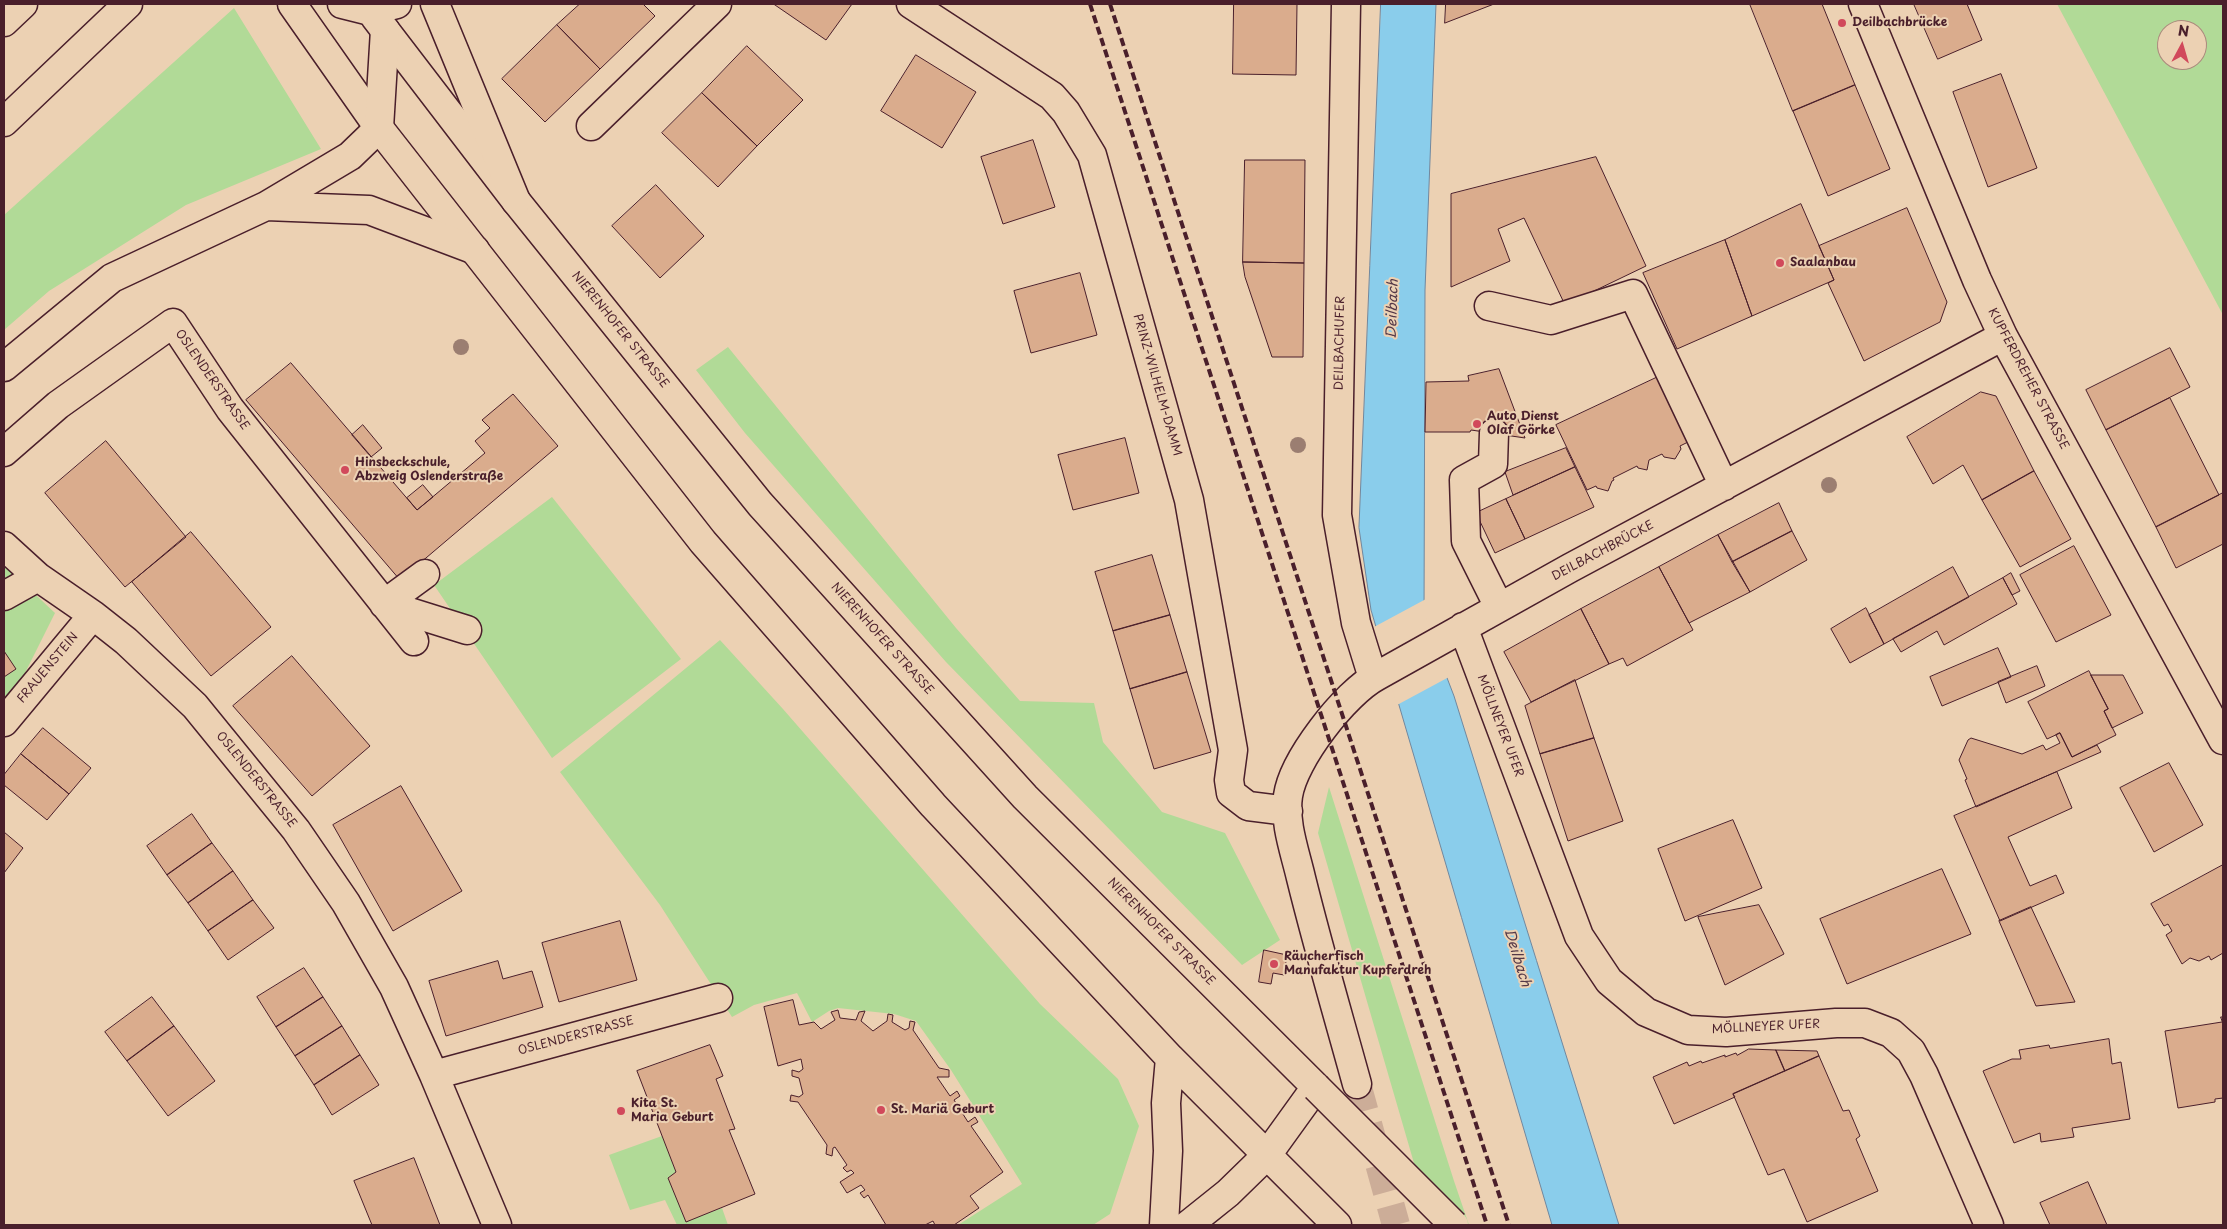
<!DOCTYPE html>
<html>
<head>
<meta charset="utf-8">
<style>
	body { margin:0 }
	#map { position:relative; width:2227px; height:1229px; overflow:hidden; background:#ecd1b3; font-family:"Playpen Sans",sans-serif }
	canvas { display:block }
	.frame { position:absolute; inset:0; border:5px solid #4a1f2b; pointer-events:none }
	.north { position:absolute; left:2157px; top:20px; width:50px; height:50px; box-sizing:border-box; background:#ecd1b3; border:1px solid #ab8a7d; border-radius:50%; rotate:6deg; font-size:14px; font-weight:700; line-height:20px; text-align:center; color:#4a1f2b }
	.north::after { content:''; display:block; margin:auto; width:18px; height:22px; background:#d1495b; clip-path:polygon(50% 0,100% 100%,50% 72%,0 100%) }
</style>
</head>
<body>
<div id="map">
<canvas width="2227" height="1229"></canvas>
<div class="frame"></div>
<div class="north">N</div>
</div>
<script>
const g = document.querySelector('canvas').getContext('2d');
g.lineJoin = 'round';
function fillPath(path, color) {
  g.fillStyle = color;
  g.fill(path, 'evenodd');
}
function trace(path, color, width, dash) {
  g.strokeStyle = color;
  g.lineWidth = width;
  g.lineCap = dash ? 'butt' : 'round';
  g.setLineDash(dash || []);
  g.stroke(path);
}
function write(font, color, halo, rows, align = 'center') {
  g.font = font + ' "Playpen Sans",sans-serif';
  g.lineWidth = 4;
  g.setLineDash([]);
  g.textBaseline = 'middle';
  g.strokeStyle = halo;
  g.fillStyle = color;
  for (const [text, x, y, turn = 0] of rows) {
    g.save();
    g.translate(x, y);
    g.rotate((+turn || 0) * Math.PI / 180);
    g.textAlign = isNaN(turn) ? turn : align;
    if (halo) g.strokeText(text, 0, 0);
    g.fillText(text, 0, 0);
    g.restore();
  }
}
fillPath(new Path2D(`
	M2057 4H2223V315ZM2167 30H2197V60H2167Z
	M234 8 321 149 186 205 49 291 4 330V215Z
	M728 347 956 628 1020 701 1094 703 1103 742 1162 812 1225 833 1280 940 1242 965 946 662 745 433 696 370Z
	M552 497 681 659 552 758 434 585Z
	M4 565 55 613 17 689 4 703Z
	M720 640 783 709 1040 1004 1118 1079 1139 1126 1110 1214 1093 1225H958L1022 1184 951 1070 916 1021 894 1014 838 1008 829 1011 812 1022 797 993 754 1005 732 1017 660 905 560 772Z
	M1329 787 1454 1181 1469 1225H1432L1318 833Z
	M662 1136 676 1172 668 1178 686 1221 722 1208 728 1225H677L665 1200 630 1210 609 1155Z`), '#b1da97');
const water = new Path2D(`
	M1381 4H1436L1425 290 1424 618 1454 696 1619 1225H1552L1371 610 1359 528Z`);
fillPath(water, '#8acdeb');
trace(water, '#70879e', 1);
fillPath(new Path2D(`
	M1426 599V618L1449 677 1397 705 1374 627Z`), '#ecd1b3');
const building = new Path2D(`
	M580 4H643L655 16 600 69 557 25Z
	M776 4H852L826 40 775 5Z
	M1234 4H1297L1296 75 1233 74Z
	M1446 4H1494L1445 23Z
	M1750 4H1822L1855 85 1793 111Z
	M1914 4H1967L1982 40 1938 59Z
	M557 25 600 69 545 122 502 79Z
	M747 46 803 100 757 146 702 93Z
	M916 55 976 92 942 148 881 111Z
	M2001 74 2037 168 1988 187 1953 92Z
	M1855 85 1890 169 1828 196 1793 111Z
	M702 93 757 146 718 187 662 133Z
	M1033 140 1055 207 1003 224 981 157Z
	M1596 157 1646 266 1565 305 1524 218 1498 229 1510 261 1451 287V194Z
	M1245 160H1305L1304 263 1243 262Z
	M656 185 704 236 660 278 612 226Z
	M1801 204 1834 280 1752 316 1725 240Z
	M1907 208 1947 302 1940 322 1864 361 1828 283 1834 280 1819 246Z
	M1725 240 1752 316 1677 349 1643 273Z
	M1243 262 1304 263 1303 357H1272L1245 277Z
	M1080 273 1097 335 1031 353 1014 291Z
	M2170 348 2190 387 2106 430 2086 390Z
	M291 363 417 510 485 453 475 441 490 428 482 420 513 394 558 446 400 580 246 400Z
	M1499 369 1525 438 1471 430 1470 432H1425L1426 382 1469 381 1468 376Z
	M1658 377 1688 442 1680 446 1681 449 1675 459 1664 457 1662 454 1649 460 1647 470 1638 468 1637 466 1613 478 1614 480 1612 481 1608 491 1597 488 1596 486 1587 490 1556 425Z
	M1981 392 1996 396 2034 471 1982 500 1963 465 1933 484 1907 437Z
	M2170 398 2219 495 2156 527 2106 430Z
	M363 425 382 448 371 457 352 435Z
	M1125 438 1139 493 1073 510 1058 455Z
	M106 441 186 537 125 587 45 493Z
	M1566 448 1575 467 1513 495 1505 472Z
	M1575 467 1594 507 1525 539 1506 499Z
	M2034 471 2071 539 2020 567 1982 500Z
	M423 485 433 497 417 510 407 498Z
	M2223 493V544L2176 568 2156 527Z
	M1506 499 1525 539 1495 553 1476 513Z
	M1779 503 1792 531 1732 562 1718 535Z
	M1792 531 1807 560 1750 592 1732 562Z
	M191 532 271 627 211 676 132 582Z
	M1718 535 1750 592 1689 623 1659 567Z
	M2074 546 2111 615 2056 642 2020 575Z
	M1152 555 1170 615 1113 631 1095 572Z
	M1659 567 1693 630 1627 666 1623 658 1609 664 1581 609Z
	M1953 567 1969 597 1884 644 1869 615Z
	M2011 573 2020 591 2012 595 2003 578Z
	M2003 578 2017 604 1944 645 1937 631 1901 652 1893 639Z
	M1866 608 1884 644 1850 663 1831 629Z
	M1581 609 1609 664 1531 702 1504 652Z
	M1170 615 1187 672 1130 689 1113 631Z
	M1998 648 2011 677 1942 706 1930 677Z
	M4 651 16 669 4 677Z
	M292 656 370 746 312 796 233 706Z
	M2037 666 2045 686 2006 703 1998 682Z
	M2089 671 2108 709 2104 711 2116 735 2072 757 2060 733 2047 739 2028 702Z
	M1187 672 1211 752 1154 769 1130 689Z
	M2091 675H2123L2143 713 2112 728 2104 711 2108 709Z
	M1575 680 1594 738 1540 754 1525 706Z
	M43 728 91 768 69 794 21 754Z
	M2060 733 2072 757 2097 745 2101 752 1976 807 1965 780 1967 779 1959 760 1968 740 1971 738 2022 754 2043 745 2046 750 2060 743 2056 735Z
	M1594 738 1623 821 1568 841 1540 754Z
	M21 754 69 794 47 820 4 785V775Z
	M2169 763 2203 825 2154 852 2120 788Z
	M2057 772 2072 808 2008 837 2030 886 2056 875 2064 893 2000 921 1954 816Z
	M401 786 462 891 393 931 333 825Z
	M192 814 212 843 167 875 147 846Z
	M1733 820 1762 888 1685 921 1658 849Z
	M4 832 23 848 4 873Z
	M212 843 233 871 188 903 167 875Z
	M2223 865V953L2211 960 2209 956 2199 961 2190 958 2182 964 2166 935 2172 931 2168 924 2164 926 2151 904Z
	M1942 869 1971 934 1847 984 1820 919Z
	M233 871 253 900 208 931 188 903Z
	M253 900 274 928 228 960 208 931Z
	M1759 905 1784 954 1725 985 1698 917Z
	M2031 907 2075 1002 2036 1006 1999 921Z
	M620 921 637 980 559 1002 542 943Z
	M1264 950 1287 955 1284 975 1273 973 1271 984 1259 982Z
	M498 961 503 979 532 971 543 1007 446 1036 429 981Z
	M304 968 323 997 276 1027 257 997Z
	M152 997 174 1026 127 1061 105 1032Z
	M323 997 342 1026 295 1056 276 1027Z
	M793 1000 799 1025 814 1022 821 1029 835 1020 831 1012 838 1010 840 1018 856 1020 859 1012 865 1011 861 1021 873 1031 887 1021 888 1014 893 1015 892 1022 905 1030 909 1028 910 1021 915 1022 913 1030 939 1068 949 1070V1077H937L950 1096 957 1091 960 1096 954 1100 968 1122 975 1117 978 1122 971 1126 1003 1172 970 1196 979 1208 954 1225H935L933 1221 925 1225H886L868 1195 864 1198 860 1193 865 1190 861 1185 847 1193 840 1182 854 1173 851 1170 847 1172 843 1168 847 1165 835 1147 833 1148 832 1156 826 1154 827 1145 798 1102 790 1101 791 1095 799 1097 803 1094 799 1078 792 1076V1070L799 1072 803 1069 801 1059 778 1066 764 1007Z
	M2221 1017H2223V1098L2215 1099V1102L2178 1108 2165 1031 2222 1022Z
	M174 1026 215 1081 168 1116 127 1061Z
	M342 1026 360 1055 314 1085 295 1056Z
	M2109 1039 2112 1064 2121 1062 2130 1119 2072 1128 2074 1137 2041 1142 2040 1133 2014 1143 1983 1071 2012 1059H2021L2019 1050 2049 1045 2050 1048Z
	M710 1045 723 1076 716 1079 735 1129 729 1130 755 1194 686 1222 668 1178 676 1172 637 1071Z
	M1749 1049 1776 1050 1785 1071 1733 1094 1735 1097 1674 1124 1653 1077 1687 1062 1689 1066 1701 1061 1702 1063 1725 1055V1057L1736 1053 1737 1055Z
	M1776 1050 1817 1051 1819 1056 1785 1071Z
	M360 1055 379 1085 332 1115 314 1085Z
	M1819 1056 1843 1111 1849 1110 1860 1136 1856 1139 1878 1191 1807 1222 1784 1169 1768 1175 1733 1094Z
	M414 1158 440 1225H372L354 1181Z
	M2088 1182 2107 1225H2050L2040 1203Z`);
fillPath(building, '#daac8d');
trace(building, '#4a1f2b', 1);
trace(new Path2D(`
	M1357 1084 1396 1225`), '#ccad98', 28, [28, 14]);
const minor = new Path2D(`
	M911 4 1052 96 1066 112 1092 155 1189 500 1233 750 1229 780 1231 793 1248 806 1288 811
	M1346 4 1337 515 1356 623 1373 678
	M1863 4 1977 280 2003 336 2223 740
	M591 126 717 4
	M1489 306 1551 320 1633 294 1724 486
	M1494 433 1493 464 1464 480 1466 541 1499 607
	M4 452 58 405 173 323 230 409 414 641
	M4 546 38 577 93 615 126 641 195 706 296 830 346 903 394 987 434 1075 497 1225
	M4 596 38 577
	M384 604 467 630
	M384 604 425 574
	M1463 627 1579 936 1609 981 1646 1012 1688 1030 1726 1032 1836 1023H1865L1891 1033 1911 1051 1924 1075 1989 1225
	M4 722 93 615
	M434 1075 718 998
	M1357 1084C1338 1015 1318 947 1301 878 1295 852 1284 823 1288 796 1293 760 1345 693 1377 676L1570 568 2003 336`);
const major = new Path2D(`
	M292 4 379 128 703 542 933 805 1170 1058 1337 1225
	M375 17 516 201 760 504 1025 797 1316 1087 1267 1155 1228 1193 1188 1225
	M1164 1225 1168 1151 1166 1103 1170 1058`);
const highway = new Path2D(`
	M342 4 370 11 397 4
	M435 4 516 201
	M4 22 23 4
	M4 122 128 4
	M266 206 350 156 379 128 385 30
	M4 367 112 278 266 206 369 210 475 250`);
trace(minor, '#4a1f2b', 31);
trace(major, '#4a1f2b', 31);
trace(highway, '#4a1f2b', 31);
trace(minor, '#ecd1b3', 28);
trace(major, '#ecd1b3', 28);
trace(highway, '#ecd1b3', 28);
trace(new Path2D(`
	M1090 4 1487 1225
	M1110 4 1509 1225`), '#4a1f2b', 4, [8, 4]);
const majorBridge = new Path2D(`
	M1316 1087 1454 1225`);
trace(majorBridge, '#4a1f2b', 31, []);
trace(majorBridge, '#ecd1b3', 28);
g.fillStyle = '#9b7e71';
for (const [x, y] of [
	[461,347],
	[1298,445],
	[1829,485]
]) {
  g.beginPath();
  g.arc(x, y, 8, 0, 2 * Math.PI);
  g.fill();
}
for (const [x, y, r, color] of [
	[1842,23,5,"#d1495b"],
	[1780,263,5,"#d1495b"],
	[1477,424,5,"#d1495b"],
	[345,470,5,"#d1495b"],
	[1274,964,5,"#d1495b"],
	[881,1110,5,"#d1495b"],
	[621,1111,5,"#d1495b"]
]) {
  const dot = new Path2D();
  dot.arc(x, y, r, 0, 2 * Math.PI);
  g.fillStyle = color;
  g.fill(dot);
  trace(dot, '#ecd1b3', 2);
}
write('bold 12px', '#4a1f2b', '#ecd1b3', [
	["Deilbachbrücke",1852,23],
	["Saalanbau",1790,263],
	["Auto Dienst",1487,417],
	["Olaf Görke",1487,431],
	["Hinsbeckschule,",355,463],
	["Abzweig Oslenderstraße",355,477],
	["Räucherfisch",1284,957],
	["Manufaktur Kupferdreh",1284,971],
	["Kita St.",631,1104],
	["Maria Geburt",631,1118],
	["St. Mariä Geburt",891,1110]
], 'left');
write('12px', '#4a1f2b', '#ecd1b3', [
	["NIERENHOFER STRASSE",620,330,51],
	["DEILBACHUFER",1340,343,-89],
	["KUPFERDREHER STRASSE",2028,379,62],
	["OSLENDERSTRASSE",212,380,55],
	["PRINZ-WILHELM-DAMM",1157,385,74],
	["DEILBACHBRÜCKE",1603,551,-28],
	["NIERENHOFER STRASSE",882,639,48],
	["FRAUENSTEIN",48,668,-50],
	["MÖLLNEYER UFER",1500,726,69],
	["OSLENDERSTRASSE",256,780,51],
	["NIERENHOFER STRASSE",1161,932,45],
	["MÖLLNEYER UFER",1766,1027,-3],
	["OSLENDERSTRASSE",576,1036,-15]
]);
write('italic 14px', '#543948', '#ecd1b3', [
	["Deilbach",1393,309,-88],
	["Deilbach",1517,958,73]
]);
</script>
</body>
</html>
